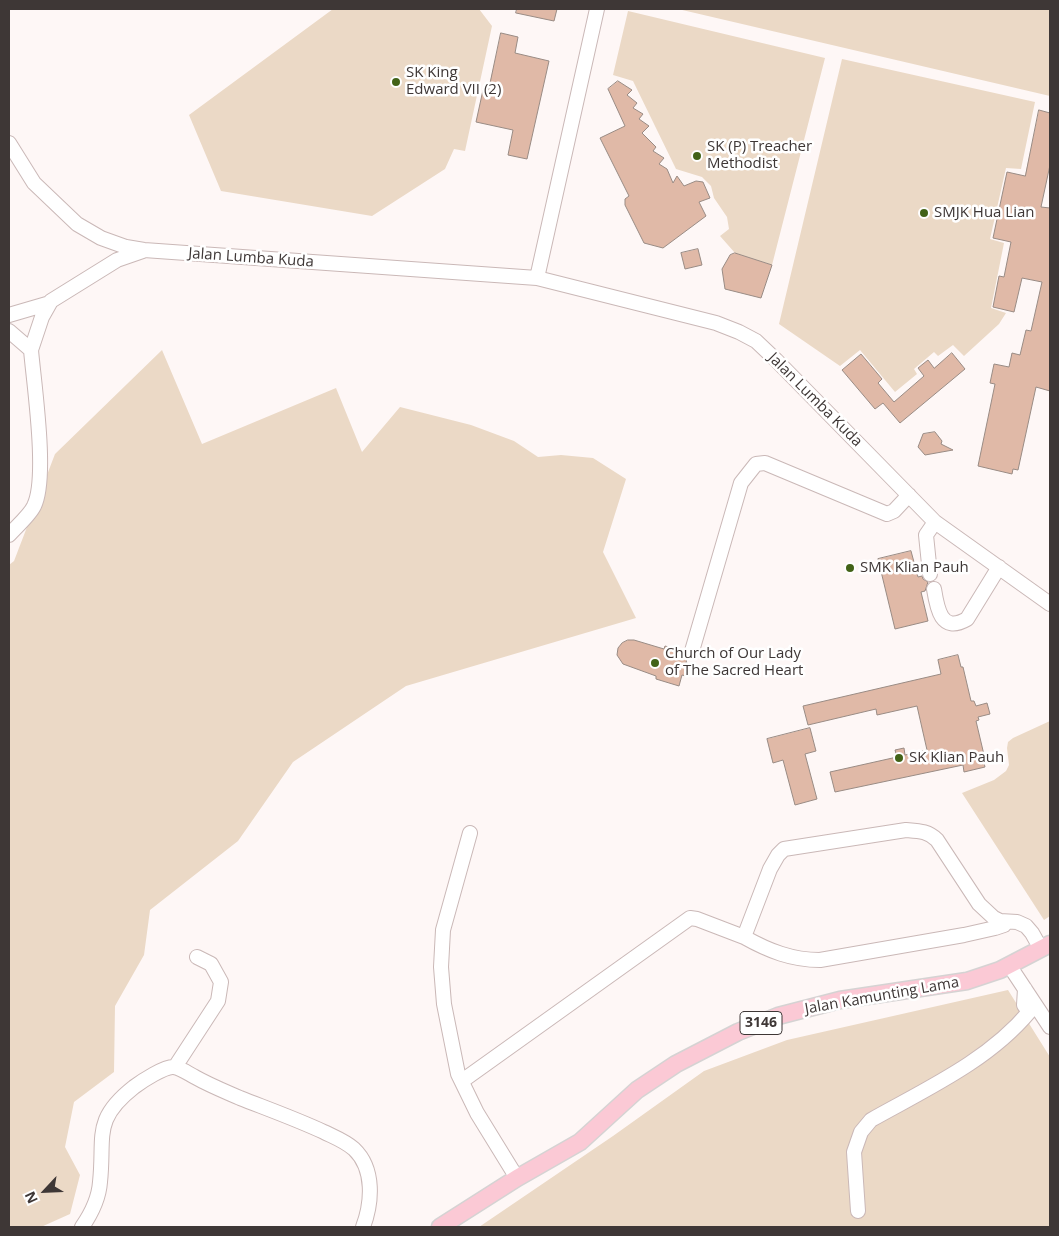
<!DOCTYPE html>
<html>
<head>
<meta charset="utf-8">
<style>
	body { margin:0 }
	#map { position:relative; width:1059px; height:1236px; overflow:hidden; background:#fef7f6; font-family:"Open Sans",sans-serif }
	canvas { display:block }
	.frame { position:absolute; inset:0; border:10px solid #3e3736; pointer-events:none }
	.north { position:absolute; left:20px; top:1166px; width:50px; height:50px; -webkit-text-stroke:4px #fff; paint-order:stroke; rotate:245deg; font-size:14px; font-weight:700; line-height:20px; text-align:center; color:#3e3736 }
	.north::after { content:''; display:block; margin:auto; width:18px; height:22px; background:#3e3736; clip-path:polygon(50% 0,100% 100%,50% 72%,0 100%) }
</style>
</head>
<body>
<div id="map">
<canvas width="1059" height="1236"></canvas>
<div class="frame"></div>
<div class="north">N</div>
</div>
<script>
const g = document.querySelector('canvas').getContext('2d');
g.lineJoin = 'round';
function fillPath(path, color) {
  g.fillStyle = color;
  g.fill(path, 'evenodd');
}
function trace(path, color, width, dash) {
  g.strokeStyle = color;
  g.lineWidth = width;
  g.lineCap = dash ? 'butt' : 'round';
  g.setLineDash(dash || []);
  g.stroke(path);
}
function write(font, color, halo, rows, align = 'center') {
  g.font = font + ' "Open Sans",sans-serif';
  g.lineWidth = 5;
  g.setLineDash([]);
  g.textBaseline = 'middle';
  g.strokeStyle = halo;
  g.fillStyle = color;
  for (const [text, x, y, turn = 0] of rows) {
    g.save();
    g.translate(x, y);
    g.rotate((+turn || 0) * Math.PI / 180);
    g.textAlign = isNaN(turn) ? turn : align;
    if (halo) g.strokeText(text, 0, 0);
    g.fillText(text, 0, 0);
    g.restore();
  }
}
fillPath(new Path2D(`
	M333 9H479L492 26 465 151 454 149 445 169 372 216 221 191 189 115Z
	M678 9H1050V96Z
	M628 11 825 58 772 265 735 253 720 236 729 229 727 217 714 198 711 186 702 177 676 169 633 81 613 75Z
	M842 59 1035 102 1021 169 1006 168 990 239 1004 243 991 308 1006 313 999 324 964 356 953 345 938 356 934 352 914 369 917 374 895 392 860 350 840 366 779 324Z
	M162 350 202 444 336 388 362 452 400 407 471 425 514 441 538 457 561 455 593 458 626 479 603 552 636 618 406 686 293 762 238 841 150 910 144 955 115 1006 114 1072 74 1102 65 1147 80 1175 70 1214 41 1227H9V565L14 561 55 454Z
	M1050 721V916L1044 920 962 793 994 780 1006 771 1009 765 1007 748 1008 742 1013 738Z
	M1008 990 1050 1057V1227H479L613 1136 704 1071 787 1040Z`), '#ebd9c6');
const building = new Path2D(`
	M517 9H557L554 21 516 13Z
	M501 33 518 37 515 53 549 61 527 159 508 155 513 130 476 122 483 90 488 91Z
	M618 81 632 90 627 95 637 103 633 108 643 114 639 119 649 126 642 133 656 147 653 151 664 158 659 164 667 169 673 183 677 176 684 186 696 181 703 182 710 198 699 202 706 216 663 248 644 243 625 205V199L629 196 600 138 625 126 608 89Z
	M1039 110 1050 113V165L1041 207 1050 208V391L1036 387 1018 470 1013 469 1012 474 978 466 995 384 990 383 994 364 1009 367 1012 353 1020 355 1026 330 1031 331 1042 282 1022 278 1014 312 993 307 999 276 1004 277 1011 242 993 238 1007 172 1025 176Z
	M698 249 702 265 685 269 681 253Z
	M735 253 772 265 761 298 725 289 722 269 730 255Z
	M952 353 965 369 900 423 883 403 875 409 842 370 861 354 882 379 878 383 894 402 924 376 918 368 928 360 934 368Z
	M935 432 942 441 941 444 953 450 925 455 918 447 923 434Z
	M911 551 918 577 922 576 923 579 928 582 925 591 921 592 928 621 895 629 878 559Z
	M628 640H634L664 649 665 646 683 651 687 658 686 663 690 664 686 676 682 675 679 686 656 679V676L623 664 617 655 618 648 622 643Z
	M958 655 961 667H963L971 701H974L976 706 987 703 990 714 978 717 979 720 976 721 985 759H983L985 767 964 772 963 765 835 792 830 772 897 757 895 750 904 748 905 755 927 750 917 706 877 715 876 709 808 725 803 706 941 674 938 660Z
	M810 728 816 751 805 754 817 799 795 805 783 760 773 763 767 739Z`);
fillPath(building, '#e0b9a7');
trace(building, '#998b84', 1);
const minor = new Path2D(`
	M9 143 34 183 77 224 101 238 126 247 144 250 537 278 716 323 739 332 756 341 776 360 935 522 1050 604
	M537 278 597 9
	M9 315 50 303
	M9 331 31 350 42 317 51 301 117 260 143 251
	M9 535C16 527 30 515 34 506 48 478 34 385 31 350
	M930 574 926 535 935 522
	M934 589C937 608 941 634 967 619L999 567
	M692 651 741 483 756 464 765 463 887 514 894 511 909 495
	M470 833 443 930 441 967 444 1004 458 1074 477 1113 517 1178
	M744 937C769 951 792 960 820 960L964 935 995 928 1004 925 1006 922
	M1009 965 1050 1027
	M175 1067 218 1001 221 982 211 964 197 957
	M462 1081 690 918 697 919 744 937 770 869 778 855 784 849 906 830C919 831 928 831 937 840L979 904 994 918 1000 921 1017 922 1026 926 1032 933 1041 949
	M858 1211 854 1152 861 1132 871 1120C926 1089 988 1061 1029 1012L1024 1005 1025 989
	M82 1227C91 1214 99 1197 100 1182 105 1136 92 1120 134 1087 142 1081 165 1066 174 1067 181 1068 189 1074 195 1077 209 1085 224 1091 240 1098 268 1109 296 1119 324 1132 334 1137 345 1141 354 1149 375 1169 372 1203 363 1227`);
const major = new Path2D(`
	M440 1227 517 1178 580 1142 637 1090 676 1064 738 1032 778 1016 840 1000 967 981 1000 970 1050 944`);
trace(minor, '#cab8b7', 16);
trace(major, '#d5d3d3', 19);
trace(minor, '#fff', 14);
trace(major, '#fbc9d5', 16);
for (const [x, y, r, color] of [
	[396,82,5,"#426217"],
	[697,156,5,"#426217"],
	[924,213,5,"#426217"],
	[850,568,5,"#426217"],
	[655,663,5,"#426217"],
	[899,758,5,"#426217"]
]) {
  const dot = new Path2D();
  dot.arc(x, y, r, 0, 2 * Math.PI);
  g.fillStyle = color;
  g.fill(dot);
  trace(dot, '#fff', 2);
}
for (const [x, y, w] of [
	[761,1023,42]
]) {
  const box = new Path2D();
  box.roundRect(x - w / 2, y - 11.5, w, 23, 4);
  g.fillStyle = '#fff';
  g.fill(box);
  trace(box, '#3e3736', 1);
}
write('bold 14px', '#3e3736', null, [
	["3146",761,1023]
]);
write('15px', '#3e3736', '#fff', [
	["SK King",406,73],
	["Edward VII (2)",406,90],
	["SK (P) Treacher",707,147],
	["Methodist",707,164],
	["SMJK Hua Lian",934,213],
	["SMK Klian Pauh",860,568],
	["Church of Our Lady",665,654],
	["of The Sacred Heart",665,671],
	["SK Klian Pauh",909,758]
], 'left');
write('15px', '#3e3736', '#fff', [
	["Jalan Lumba Kuda",251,258,4],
	["Jalan Lumba Kuda",815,400,45],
	["Jalan Kamunting Lama",882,996,-10]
]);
</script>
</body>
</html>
